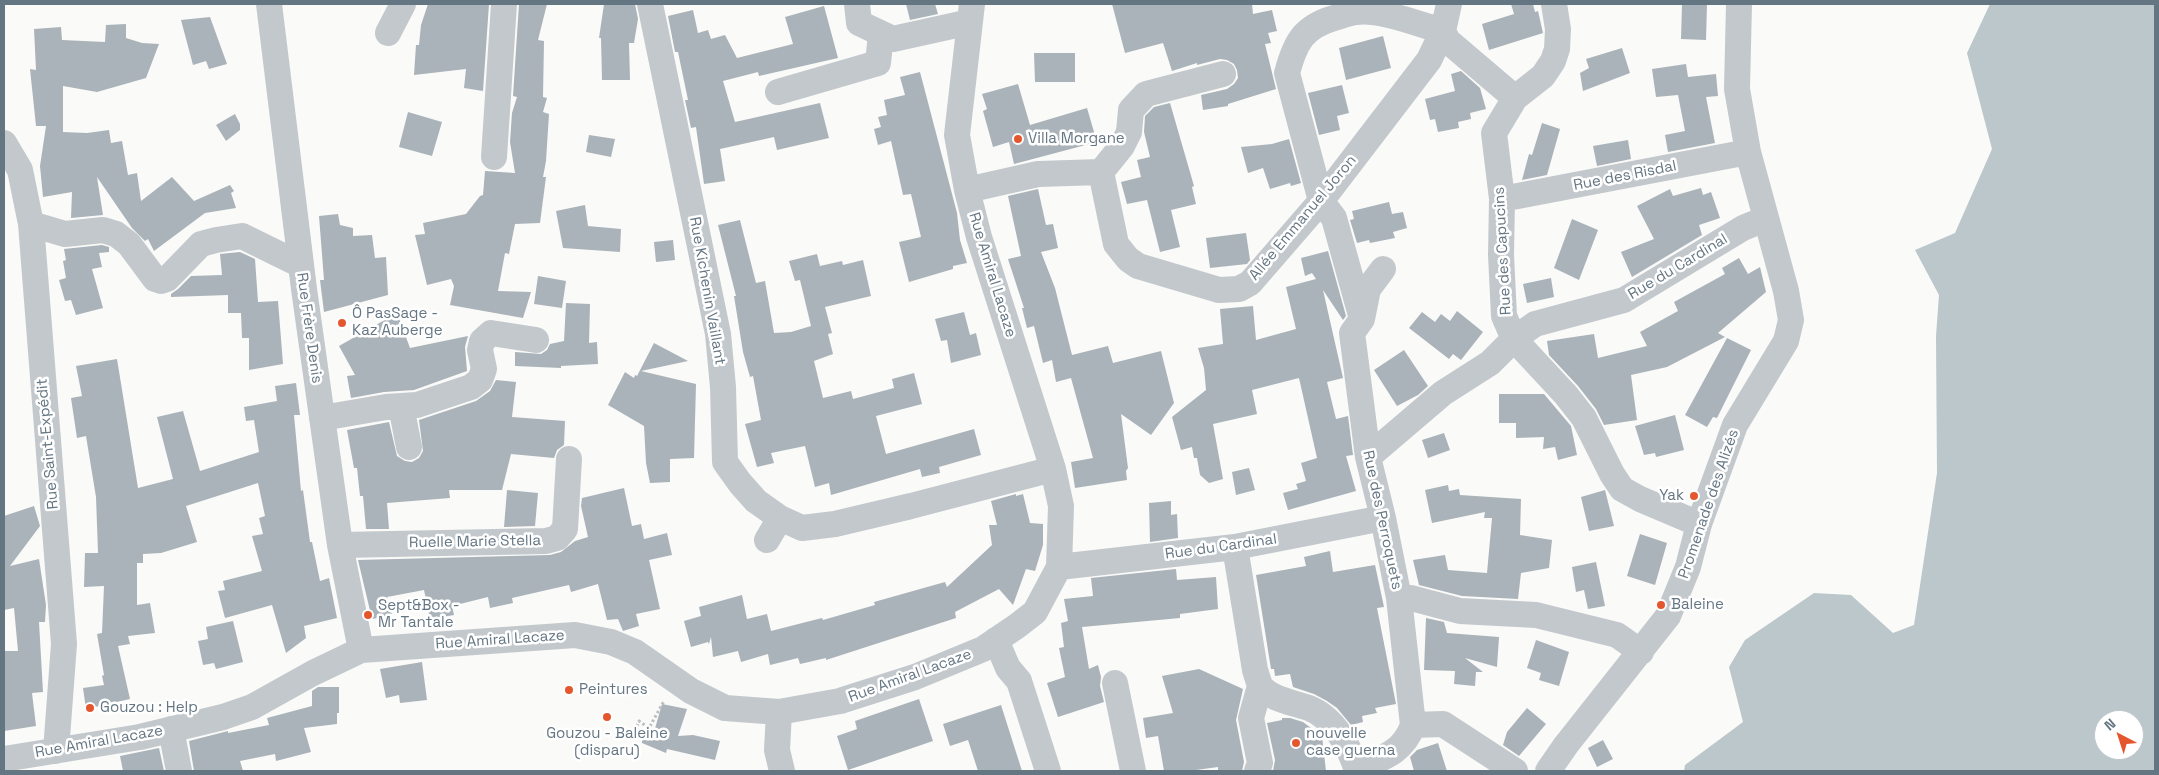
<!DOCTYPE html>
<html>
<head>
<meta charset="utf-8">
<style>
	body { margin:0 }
	#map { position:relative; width:2159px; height:775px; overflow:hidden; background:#fafaf8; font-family:"Space Grotesk",sans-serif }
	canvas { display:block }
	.frame { position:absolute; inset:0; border:5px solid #657683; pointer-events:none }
	.north { position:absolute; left:2094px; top:710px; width:50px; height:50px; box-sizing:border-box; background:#fff; border:1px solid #c1c8cd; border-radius:50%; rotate:320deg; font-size:14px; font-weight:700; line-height:20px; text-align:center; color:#657683 }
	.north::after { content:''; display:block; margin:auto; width:18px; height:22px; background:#e4572e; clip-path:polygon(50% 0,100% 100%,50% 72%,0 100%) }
</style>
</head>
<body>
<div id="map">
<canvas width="2159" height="775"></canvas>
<div class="frame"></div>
<div class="north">N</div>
</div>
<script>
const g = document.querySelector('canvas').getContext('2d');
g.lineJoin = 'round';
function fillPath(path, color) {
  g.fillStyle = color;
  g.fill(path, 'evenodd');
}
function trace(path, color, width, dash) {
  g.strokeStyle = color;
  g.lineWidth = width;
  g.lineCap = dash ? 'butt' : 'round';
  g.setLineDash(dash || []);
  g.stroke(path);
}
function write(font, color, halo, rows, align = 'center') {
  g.font = font + ' "Space Grotesk",sans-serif';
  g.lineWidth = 5;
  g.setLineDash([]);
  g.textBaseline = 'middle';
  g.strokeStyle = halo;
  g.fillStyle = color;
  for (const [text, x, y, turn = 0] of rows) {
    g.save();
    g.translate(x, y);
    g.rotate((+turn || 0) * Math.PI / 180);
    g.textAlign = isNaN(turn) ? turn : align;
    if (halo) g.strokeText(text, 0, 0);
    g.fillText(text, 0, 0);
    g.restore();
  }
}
fillPath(new Path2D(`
	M1990 4H2155V771H1684L1685 765 1743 722 1729 667 1745 640 1814 593 1851 595 1893 633 1914 625 1937 473 1936 336 1939 295 1915 250 1955 233 1992 149 1967 53ZM2104 720H2134V750H2104Z`), '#bbc7cb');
fillPath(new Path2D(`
	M428 4H489L483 91 464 88 466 69 414 75 416 45H419L421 25Z
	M519 4H547L538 40 544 41 543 97 547 98 543 112 549 114 546 161 543 177H546L540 223 515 224 509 254 505 253 498 291 531 292 523 318 450 305 454 286 451 279 427 285 415 235 425 234 423 223 466 214 480 196 483 195 485 171 515 173 510 142 512 113 517 97 513 96Z
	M604 4H635L638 19 634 43H629L630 80H602L601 38H599Z
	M906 4H935L938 14 910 20Z
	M1112 4H1252L1253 14 1272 10 1277 31 1268 33 1271 43 1265 44 1276 89 1228 104V106L1203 110 1201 95 1227 89 1234 84 1238 78 1237 70 1234 64 1227 60 1220 59 1197 65V63L1172 71 1163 43 1125 53Z
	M1511 4H1533L1535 12 1538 11 1543 33 1489 50 1482 24 1514 14Z
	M1682 4H1707L1706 40 1681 39Z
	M824 6 838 58 759 76 758 72 723 81 735 122 820 103 829 138 777 150 774 137 720 149 725 181 704 184 696 127 691 128 685 100H688L678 52H675L668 16 693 10 698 33 708 30 711 39 725 35 737 58 793 44 785 17Z
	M210 17 227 64 209 69 206 61 193 65 181 20Z
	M126 24V38L142 43 159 44 146 78 97 92 63 86V132L87 133 109 130 111 143 122 141 128 175 137 173 141 201 172 177 194 201 230 185 234 191 231 193 236 208 205 213 154 251 148 239 145 241 132 228 97 177 103 215 71 218 72 192 43 197 40 166 46 126H36L30 69 36 70 34 29 61 27 62 40 105 42 106 25Z
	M1383 36 1391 68 1346 80 1339 48Z
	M1622 48 1630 73 1583 91 1580 73 1589 68 1586 59Z
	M1034 53H1075V82H1035Z
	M1686 64 1688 77 1716 74 1718 96 1706 97 1715 143 1668 152 1665 135 1685 131 1678 95 1656 97 1652 69Z
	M1461 71 1480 88 1486 109 1470 113 1471 119 1458 122 1459 128 1438 132 1435 119 1430 120 1425 99 1455 91 1451 74Z
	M920 72 957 213 960 240 967 263 953 266V269L909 282 899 242 921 237 911 194 903 195 891 141 878 145 874 129 881 127 878 117 887 115 884 100 905 95 900 77Z
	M1018 84 1030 125 1087 108 1097 142 1014 164 1009 142 993 147 983 111 987 109 982 94Z
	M1342 85 1349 113 1337 116 1340 130 1319 135 1308 93Z
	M1170 103 1194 186 1192 187 1196 204 1171 210 1180 247 1160 252 1147 200 1127 204 1121 182 1141 177 1137 160 1150 157 1144 132 1145 116 1154 107Z
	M408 112 442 122 432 156 399 147Z
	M235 114 240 124V130L226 141 216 125Z
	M1542 123 1560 129 1547 175 1522 180 1529 154 1532 155Z
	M589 135 615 139 611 157 586 152Z
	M1289 139 1301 183 1291 186 1290 183 1270 189 1263 168 1248 173 1241 147 1272 144Z
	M1628 140 1631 159 1597 166 1593 146Z
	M1701 188 1703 195 1711 192 1720 218 1699 225 1702 235 1632 277 1621 252 1654 239 1637 206 1670 189 1673 196Z
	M1038 189 1046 225 1053 224 1058 248 1041 252 1055 288 1072 355 1108 346 1113 363 1161 351 1174 403 1151 435 1121 414 1128 468 1126 471 1127 480 1075 488 1071 462 1093 458 1071 378 1056 382 1052 360 1043 363 1034 326 1027 328 1022 308H1024L1008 259 1021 256 1008 196Z
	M1389 202 1392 214 1403 212 1407 228 1393 232 1395 238 1370 243 1369 240 1357 243 1350 220 1354 219 1352 211Z
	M585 205 588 226 621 229 620 252 563 248 556 211Z
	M338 214 340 225 353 228V236L372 235 375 258 386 257 388 295 324 312 320 280H324L319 216Z
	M1572 219 1598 230 1579 280 1554 268Z
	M740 220 756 283 765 281 774 333 791 332 811 326 800 280 795 281 789 261 817 254 820 266 842 261 843 265 863 260 871 296 825 307 832 333 828 334 833 354 814 361 823 398 851 391 853 399 894 388 892 379 914 373 922 404 876 416 886 454 974 429 981 455 939 467 940 473 922 477 920 469 831 495 829 483 815 487 805 446 771 453 774 463 757 467 745 424 761 420 753 376 750 377 743 352 734 296H736L718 225Z
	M1246 233 1250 260 1247 264 1210 268 1206 238Z
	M673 240 675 260 656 262 654 242Z
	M102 245 109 247V252L99 253 102 267 92 269 103 308 76 315 71 300 65 301 59 280 66 278 63 261 66 260 64 249Z
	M1328 251 1346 316 1343 320 1323 290 1343 378 1327 382 1336 419 1348 416 1353 455 1346 456 1356 491 1288 510 1283 493 1298 489 1296 484 1306 481 1301 463 1317 458 1299 378 1252 390 1257 414 1213 424 1223 479 1209 483 1200 475 1197 458H1194L1192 447 1181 450 1172 417 1206 390 1204 368 1198 348 1223 344 1220 309 1253 306 1256 340 1296 329 1286 287 1316 279 1312 273 1305 276 1301 258Z
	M240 252 255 259 258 302 278 301 283 364 249 370V338H242L241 313H228V295L171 297V294L178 289 191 276 222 275 220 254Z
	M1739 258 1748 274 1760 267 1766 292 1718 333 1725 337 1667 367 1631 375 1637 420 1604 425 1596 409 1578 386 1549 355 1547 341 1594 334 1598 358 1647 346 1640 332 1678 311 1674 302 1725 274 1722 268Z
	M538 276 566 281 562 308 534 304Z
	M1551 278 1554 297 1527 303 1523 284Z
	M566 303 590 304 589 343 597 342 598 364 561 366V368L515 366V352L541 354 547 350 550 344 564 341Z
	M1457 311 1483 332 1461 360 1453 354 1449 359 1409 328 1422 312 1435 322 1441 314 1450 321Z
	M964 312 970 335 976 333 981 355 951 363 947 340 941 341 935 319Z
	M397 313 410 348 468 336 465 347 467 371 414 390 384 392 351 398 347 376 355 375 339 346Z
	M1727 338 1751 350 1717 418 1713 417 1707 427 1685 415Z
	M654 343 688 361 641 371 696 384 694 458 670 459V482L650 483 646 463 644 426 608 405 625 372 634 378 635 375 637 376Z
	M1404 350 1428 386 1418 395 1397 406 1374 370Z
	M117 359 138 488 173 479 157 417 183 411 200 471 259 452 254 420 246 421 244 407 277 401 275 386 296 383 300 415H294L301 491 303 490 310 542H312L320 581 329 578 337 618 304 626 306 638 286 653 272 605 225 618 218 591 225 590 223 581 262 571 252 536 263 534 259 518 265 516 258 483 186 506 197 542 161 553 143 554V563H137V605L150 603 155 633 128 636 130 644 118 646 130 699 86 709 83 688 104 685 102 676 104 675 97 634 102 633 104 586 84 587 85 553H98L96 497 86 436 77 438 71 398 82 396 76 366Z
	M496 380 516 382 512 417 565 421 564 445 557 450 554 458 511 454 502 490H449L450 498 387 503 389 529H366L363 496H360L357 468H354L347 430 389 422 397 456 405 461 412 462 419 458 423 451 419 420 476 401 490 391Z
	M1499 394H1544L1571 426 1577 455 1558 460 1555 447 1543 449 1544 437 1516 438V423H1499Z
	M1675 415 1684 450 1656 457 1655 453 1644 455 1635 426Z
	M1444 433 1450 450 1428 458 1422 440Z
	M1249 468 1255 490 1236 495 1232 472Z
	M1448 485 1449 491 1459 489 1460 495 1521 499 1520 535 1552 540 1549 568 1521 573 1518 599 1462 596 1419 585 1413 560 1445 555 1448 570 1487 573 1492 518H1484L1485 512 1432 523 1425 490Z
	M624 488 632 526 641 524 644 539 667 533 672 555 649 560 660 609 636 614 639 626 623 631 618 619 607 620 598 584 571 592 569 585 512 598 513 603 490 608 488 597 452 606 454 615 430 619 424 590 387 597 392 615 372 619 358 560 550 555 561 552 575 541 588 537 581 506 582 498Z
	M507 490 538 493 535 526 504 527Z
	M1605 490 1614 526 1589 531 1581 497Z
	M1016 494V496L1023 494 1030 523 1043 524V545L1035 571 1026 569 1013 605 999 589 955 612 956 618 826 660V658L800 664 798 658 770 665 768 654 741 662 738 651 713 657 711 637 709 644 708 642 691 647 684 621 701 616 699 607 742 595 747 619 767 614 771 631 822 618 823 620 875 605 874 602 945 582 947 587 992 545 989 525H997L991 501Z
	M1171 501V515L1177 514 1178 538 1150 542 1149 503Z
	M34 506 40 526 10 566 39 559 46 605 45 622H39L43 692 32 693 36 726 4 731V651H18L14 608 4 610V516Z
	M1640 534 1667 543 1655 585 1627 576Z
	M1330 551 1333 572 1375 565 1384 607 1377 608 1396 704 1375 708 1377 713 1362 716 1363 722 1351 725 1337 708 1327 701 1314 694 1293 687 1290 674 1275 676 1274 669H1271L1256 575 1306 566 1304 557Z
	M1596 562 1605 606 1588 609 1584 590 1576 592 1572 567Z
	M1176 569 1177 580 1216 577 1218 609 1180 614V618L1082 627 1089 669 1098 665 1101 677 1100 686 1104 702 1058 717 1047 683 1065 677 1059 648 1064 647 1061 623 1068 621 1064 599 1093 596 1091 578Z
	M1426 618 1444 622 1447 633 1499 637 1497 667 1465 658 1483 672H1476L1475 686 1454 684 1455 671 1424 670Z
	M233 621 243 662 216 669 214 663 203 665 198 641 208 639 206 627Z
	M1536 640 1569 652 1559 686 1539 680 1541 673 1527 668Z
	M422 662 427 700 400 703 399 695 386 698 380 669Z
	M1199 669 1243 689 1236 720 1244 762 1242 771H1218V767L1189 771H1164L1158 736 1146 738 1143 718 1173 713 1162 676Z
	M318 687H339V713H337V724L304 728 311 752 276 761 275 754 240 761 243 771H194L189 741 228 731V733L269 725 267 718 312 706V691Z
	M919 699 933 741 848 770 837 736 857 729 855 721Z
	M662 704 687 709 678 736 693 735 720 741 715 760 667 749 666 753 642 743V740L652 739Z
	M1001 705 1022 771H978L968 740 950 746 943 724Z
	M1527 708 1546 724 1519 756 1503 745 1507 732Z
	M1282 718H1290L1303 722 1322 736 1326 771H1273L1275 760 1267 723 1282 720Z
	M1603 740 1613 759 1597 767 1588 748Z
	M1438 743 1447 771H1414L1410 757 1417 750Z
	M159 748 164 771H123L120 756Z`), '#aab3b9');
trace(new Path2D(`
	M635 731 639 721 649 728 664 701`), '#bbbfc2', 3, [2.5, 2.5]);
trace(new Path2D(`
	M269 4 304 289 340 545 361 650
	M650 4 718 334 723 387 725 462 740 483 756 501 780 518 802 528 835 524 911 506 1053 469
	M857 4 859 23 893 39 970 22
	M1554 4 1558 29 1557 49 1553 61 1543 76 1515 98 1494 133 1502 199 1501 255 1504 316 1514 339 1566 395 1584 418 1612 474 1622 489 1640 499 1699 524
	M388 33 403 4
	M778 92 878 63 881 34
	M4 143 20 170 31 224 64 644 56 751
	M494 157 504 4
	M1101 172 1122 146 1129 132 1131 110 1146 94 1223 74
	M967 190 1038 174 1101 172 1116 244 1128 259 1138 266 1219 290 1239 289 1250 283 1321 201 1429 60 1443 31 1449 4
	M1502 199 1748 152
	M31 224 65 234 103 230 116 234 129 244 155 279 161 281 167 279 201 244 216 240 242 236 301 265
	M1362 319 1334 218 1321 201 1287 73C1295 43 1303 27 1334 18 1341 16 1349 13 1356 12 1381 9 1418 24 1443 31L1448 41 1515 98
	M401 406 409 447
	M322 418 386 407 417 405 471 387 480 380 484 369 480 350 482 341 491 333 536 340
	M1368 457 1443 393 1490 363 1514 339 1535 324 1624 300 1743 228 1765 219
	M767 540 780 518
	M340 545 546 541 557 538 565 529 569 459
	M1235 547 1255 670 1260 686C1272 700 1292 702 1309 708 1334 718 1350 747 1357 771
	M1059 567 1235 547 1383 518
	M1399 598H1411L1460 611 1536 615 1617 635 1641 652
	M996 640 1008 668 1019 681 1048 771
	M1115 683 1133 771
	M779 712 777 750 782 771
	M1413 725 1443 724 1515 771
	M171 729 179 771
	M4 759 140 737 223 717 252 707 313 673 361 650 575 635 611 642 635 652 691 691 725 708 779 712 840 701 915 677 983 649 1017 626 1035 612 1059 567 1061 506 1053 469 979 237 967 190 957 135 972 4
	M1357 769C1382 758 1403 753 1413 725L1399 598 1383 518 1368 457 1352 333 1362 319 1368 289 1383 269
	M1257 771 1260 763 1251 718 1260 686
	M1548 771 1566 745 1668 616 1688 567 1699 524 1735 425 1786 341 1791 320 1786 291 1748 152 1737 89 1739 4`), '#c3c8cc', 26);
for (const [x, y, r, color] of [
	[1018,139,5,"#e4572e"],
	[342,323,5,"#e4572e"],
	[1694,496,5,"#e4572e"],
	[1661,605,5,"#e4572e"],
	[368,615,5,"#e4572e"],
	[569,690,5,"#e4572e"],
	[90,708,5,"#e4572e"],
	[607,717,5,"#e4572e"],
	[1296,743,5,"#e4572e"]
]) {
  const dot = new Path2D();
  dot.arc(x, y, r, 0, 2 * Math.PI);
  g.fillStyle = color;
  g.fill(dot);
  trace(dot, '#fff', 2);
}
write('15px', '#657683', '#fff', [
	["Villa Morgane",1028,139],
	["Ô PasSage -",352,314],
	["Kaz Auberge",352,331],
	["Yak",1684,496,"right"],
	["Baleine",1671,605],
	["Sept&Box -",378,606],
	["Mr Tantale",378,623],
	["Peintures",579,690],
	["Gouzou : Help",100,708],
	["Gouzou - Baleine",607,734,"center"],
	["(disparu)",607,751,"center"],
	["nouvelle",1306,734],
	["case guerna",1306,751]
], 'left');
write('15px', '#657683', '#fff', [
	["Rue des Risdal",1625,176,-11],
	["Allée Emmanuel Joron",1303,218,-50],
	["Rue des Capucins",1503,251,-93],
	["Rue du Cardinal",1678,267,-31],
	["Rue Amiral Lacaze",992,275,73],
	["Rue Kichenin Vaillant",707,291,80],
	["Rue Frère Denis",309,328,82],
	["Rue Saint-Expédit",48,444,-95],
	["Promenade des Alizés",1709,504,-71],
	["Rue des Perroquets",1382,520,78],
	["Ruelle Marie Stella",475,542,-1],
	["Rue du Cardinal",1221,547,-8],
	["Rue Amiral Lacaze",500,640,-4],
	["Rue Amiral Lacaze",910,676,-20],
	["Rue Amiral Lacaze",99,742,-10]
]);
</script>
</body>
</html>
